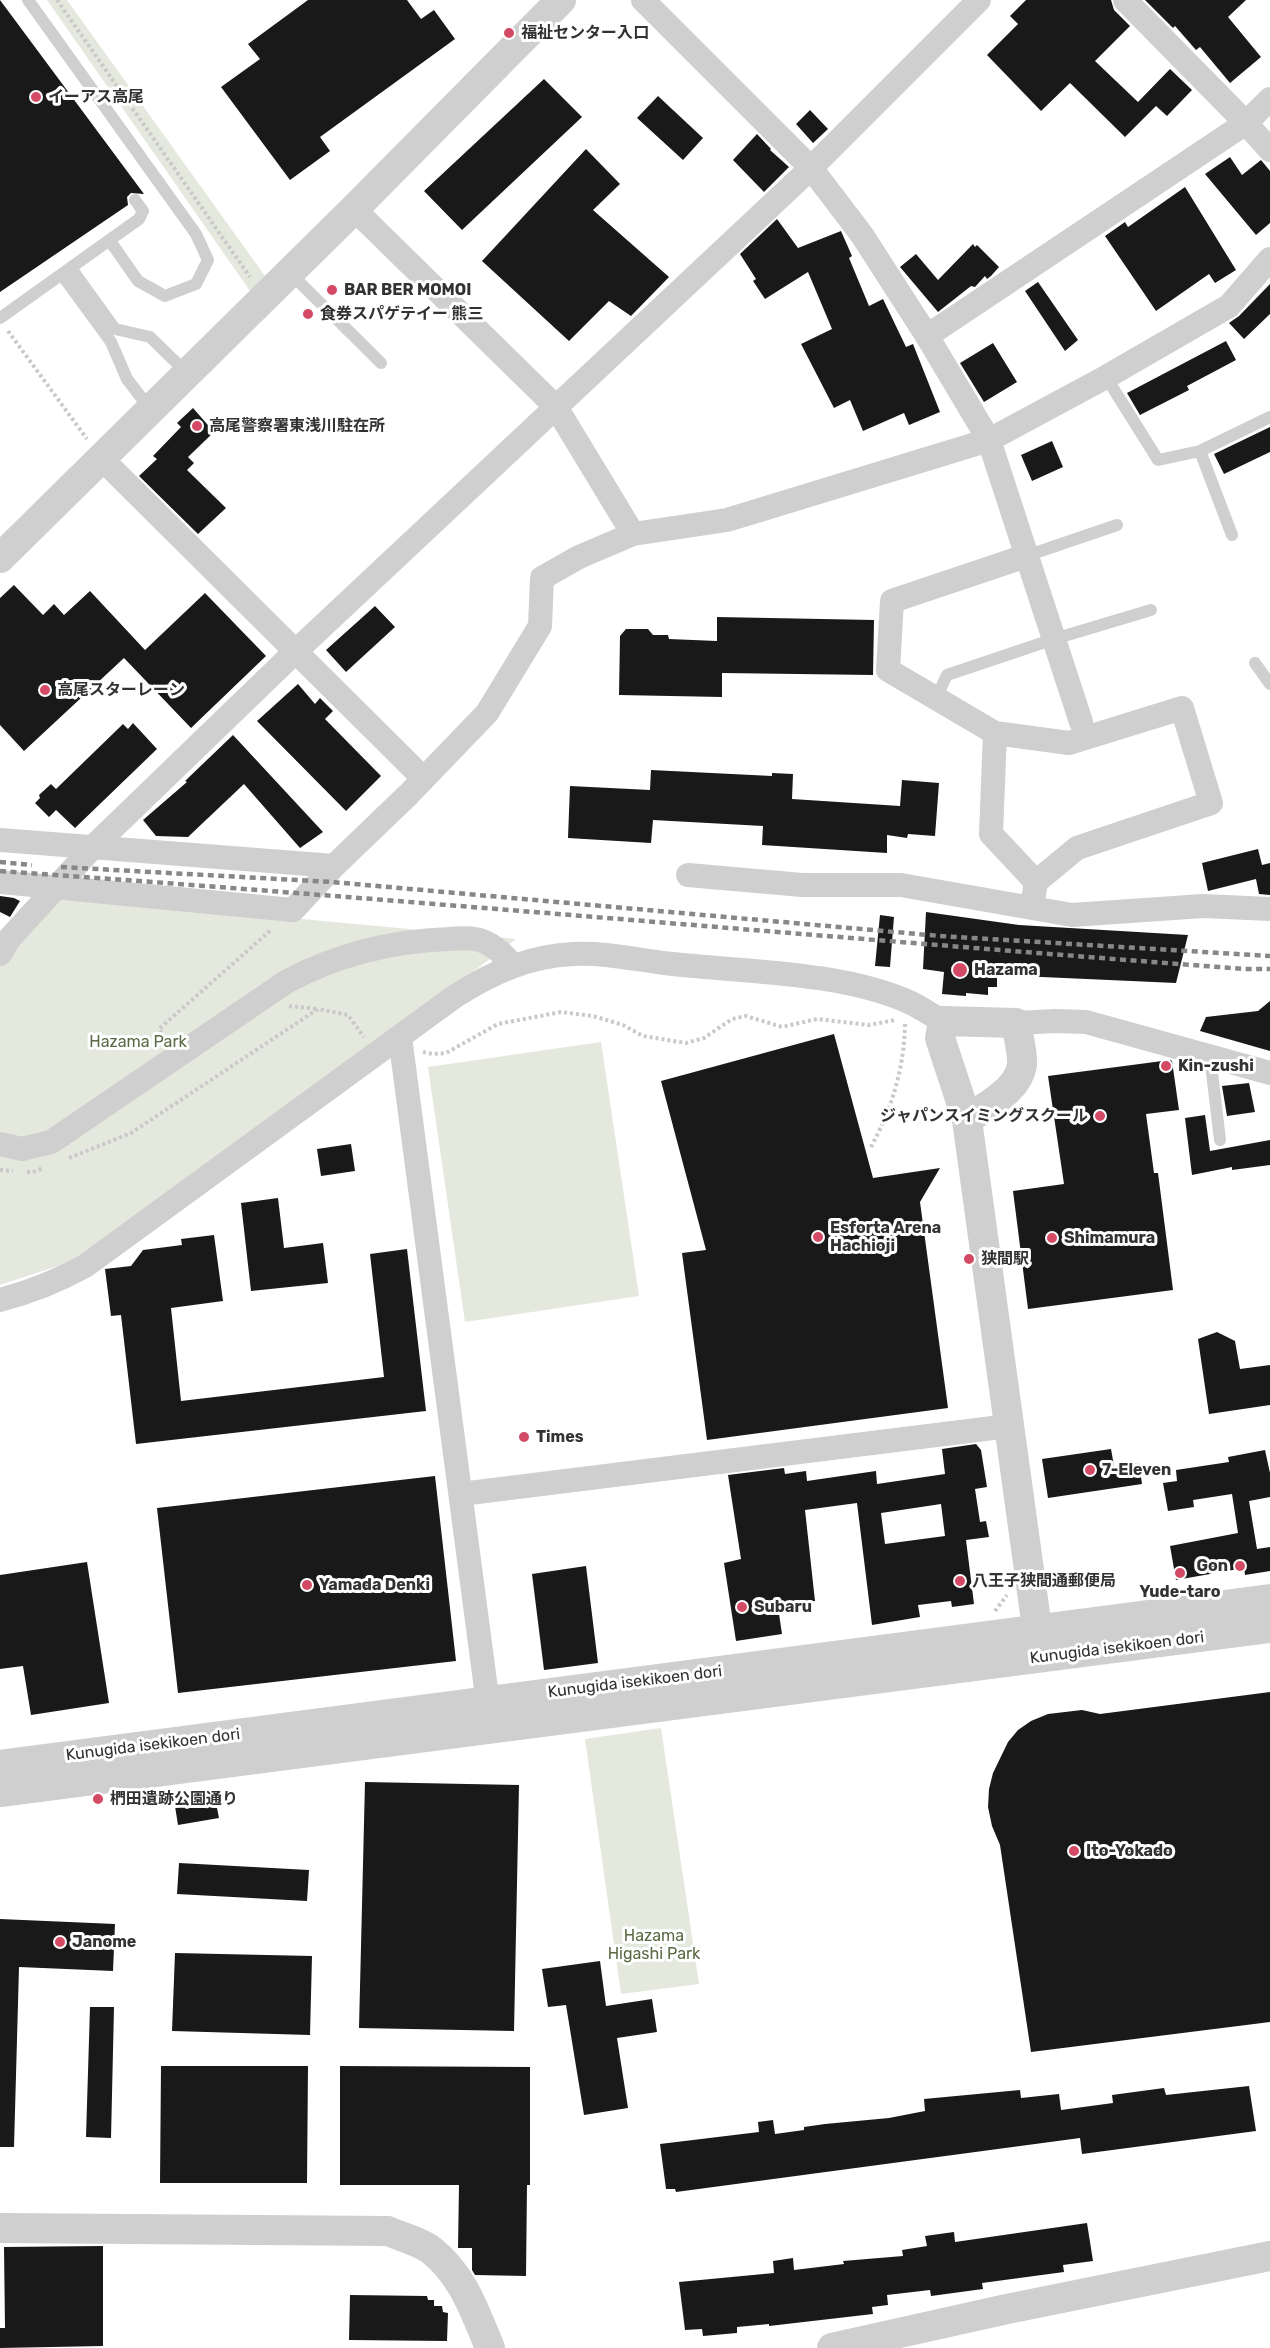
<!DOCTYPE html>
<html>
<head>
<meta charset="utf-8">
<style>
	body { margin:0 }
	canvas { display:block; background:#fff }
</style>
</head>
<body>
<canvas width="1270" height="2348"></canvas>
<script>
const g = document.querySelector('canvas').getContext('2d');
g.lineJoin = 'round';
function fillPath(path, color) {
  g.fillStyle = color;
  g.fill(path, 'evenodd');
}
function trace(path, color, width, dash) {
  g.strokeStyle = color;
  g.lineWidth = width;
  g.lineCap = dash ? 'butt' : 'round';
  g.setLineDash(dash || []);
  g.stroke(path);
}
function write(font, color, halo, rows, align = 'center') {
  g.font = font + ' Rubik,"Noto Sans JP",sans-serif';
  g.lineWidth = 6;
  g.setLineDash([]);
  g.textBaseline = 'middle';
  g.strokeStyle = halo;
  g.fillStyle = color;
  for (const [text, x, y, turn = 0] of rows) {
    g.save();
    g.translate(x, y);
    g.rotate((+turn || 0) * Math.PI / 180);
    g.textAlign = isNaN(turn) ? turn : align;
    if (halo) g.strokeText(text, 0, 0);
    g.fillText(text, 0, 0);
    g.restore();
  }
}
fillPath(new Path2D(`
	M47 0H67L265 276 250 291Z
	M45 895 516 939 445 993 70 1262 0 1285V961Z
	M601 1042 639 1296 465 1322 428 1067Z
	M661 1728 699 1984 621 1994 585 1739Z`), '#e4e8dd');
fillPath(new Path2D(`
	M0 0 144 194 131 193 127 197 128 205 0 292Z
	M308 0H407L421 19 434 10 455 39 320 137 330 151 290 180 221 87 260 59 248 44Z
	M1026 0H1111L1114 10 1130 26 1095 61 1138 102 1170 69 1192 90 1167 116 1156 106 1125 137 1070 83 1041 111 987 55 1018 24 1010 16Z
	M1145 0H1246L1228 17 1261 57 1230 83 1200 47 1196 50 1175 26 1173 28Z
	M544 79 582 117 462 230 424 191Z
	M658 96 703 138 683 160 637 118Z
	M810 110 828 129 813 143 796 124Z
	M757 134 771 149 770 150 789 167 764 192 733 160Z
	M586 149 620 184 593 210 669 277 631 316 609 301 569 341 482 261Z
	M1230 157 1242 175 1261 160 1270 171V223L1256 235 1205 174Z
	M1185 187 1236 270 1215 283 1209 274 1156 311 1105 236 1125 222 1128 227Z
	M777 219 798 248 841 231 852 256 849 258 869 306 883 299 906 347 913 344 940 412 909 425 904 413 863 431 850 400 834 408 801 344 832 329 808 272 765 299 753 281 756 279 740 254Z
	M973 244 975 247 977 245 999 267 991 276 987 279 985 276 975 287 971 286 938 312 900 267 916 254 938 280Z
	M1038 282 1078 340 1065 351 1025 291Z
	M1270 284V314L1244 339 1229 323 1239 316Z
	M1226 341 1236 360 1187 386 1189 390 1140 415 1127 393Z
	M993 343 1017 382 984 402 960 363Z
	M193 408 214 432 188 457 194 463 187 470 226 508 198 534 139 476 157 459 153 456 181 427 177 423Z
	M1270 427V452L1224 474 1214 454Z
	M1052 441 1063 467 1032 481 1021 455Z
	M14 585 43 615 54 604 64 615 90 591 145 650 205 593 266 656 191 728 124 658 24 751 0 725V598Z
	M375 606 395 627 346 672 326 650Z
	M717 617 874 620 873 675 722 673V697L619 695 620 636 626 629H648L653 635H668L669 639 717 641Z
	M298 684 315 704 320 698 333 711 325 719 381 776 346 811 257 721Z
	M133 723 157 749 75 828 56 810 49 817 35 803 40 798 39 795 51 784 56 789 123 724 128 729Z
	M233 735 323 832 300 848 244 784 188 837 156 836 143 820 187 782 185 781Z
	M651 770 772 776V773L793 774 792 799 900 806 902 780 939 783 935 836 908 834 907 838 887 835V853L762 845 763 826 653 820 651 843 568 838 570 786 650 790Z
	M1258 849 1262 865 1270 863V895L1259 894 1256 879 1208 891 1202 863Z
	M0 896 14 898 20 901 10 917 0 912Z
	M926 912 1019 925 1188 935 1176 983 997 975V987H988V995L966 993V996L942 994 944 972 923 969Z
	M880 915 894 917 890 967 875 966Z
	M1270 1001V1051L1200 1031 1206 1017 1258 1011Z
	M834 1034 873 1178 940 1168 920 1202 948 1408 707 1440 682 1253 706 1250 661 1081Z
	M1170 1060 1172 1061 1179 1110 1146 1114 1154 1173H1158L1173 1290 1028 1309 1013 1191 1064 1184 1048 1076Z
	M1249 1083 1255 1112 1227 1116 1222 1086Z
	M1205 1115 1210 1151 1270 1140V1165L1232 1170V1167L1192 1175 1185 1118Z
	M351 1144 355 1171 321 1176 317 1149Z
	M278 1198 284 1248 323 1243 328 1283 251 1291 241 1203Z
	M214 1235 223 1301 171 1308 181 1401 384 1377 370 1254 407 1249 426 1411 136 1444 121 1315 111 1316 105 1269 131 1266 143 1250 182 1245 181 1239Z
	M1217 1332 1235 1341 1240 1369 1270 1365V1405L1209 1414 1198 1339Z
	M976 1444 981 1450 987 1487 975 1489 980 1522 986 1521 989 1537 966 1540 974 1604 952 1607 951 1601 918 1605 920 1617 872 1625 857 1503 805 1510 815 1601 778 1607 782 1634 736 1641 724 1563 741 1559 728 1475 784 1468 785 1474 806 1471 807 1481 876 1471 877 1484 945 1474 942 1449ZM941 1504 945 1536 885 1544 881 1513Z
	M1111 1449 1114 1466 1139 1463 1142 1484 1048 1498 1042 1459Z
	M1265 1450 1270 1473V1497L1249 1501 1257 1549 1270 1547V1571L1245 1575 1244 1568 1176 1580 1170 1546 1238 1533 1232 1494 1193 1500 1194 1507 1168 1511 1163 1483 1177 1481 1176 1470 1229 1462 1228 1457Z
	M435 1476 456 1661 178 1693 157 1508Z
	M87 1562 109 1703 31 1715 23 1666 0 1669V1575Z
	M586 1566 598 1663 544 1670 532 1574Z
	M1270 1692V2022L1031 2052 1000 1845 992 1826 988 1807 989 1789 993 1773 1008 1742 1018 1730 1031 1721 1048 1714 1082 1710 1100 1714Z
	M365 1782 519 1785 514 2031 359 2028Z
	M214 1793 219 1818 178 1825 174 1800Z
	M179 1863 309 1870 307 1901 177 1894Z
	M0 1919 115 1924 113 1971 19 1967 14 2147H0Z
	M175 1953 312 1956 310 2035 172 2031Z
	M600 1961 606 2006 652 1999 657 2032 617 2038 628 2108 584 2115 566 2005 548 2007 542 1969Z
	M90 2007H114L111 2138 86 2137Z
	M161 2066H308L307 2183H160Z
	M340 2066 530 2067V2185H527L526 2276 475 2275 472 2270V2248H458L459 2185H340Z
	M1249 2086 1256 2131 1082 2154 1080 2138 676 2192 675 2189H666L660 2144 759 2132 758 2122 773 2120 775 2134 804 2130V2127L825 2124 889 2118 925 2111 924 2099 1020 2090 1021 2098 1059 2094 1061 2110 1113 2103 1112 2095 1164 2088 1166 2095Z
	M1087 2223 1093 2261 1063 2265 1064 2272 982 2283 983 2289 931 2296 930 2290 887 2295 888 2305 872 2307 873 2314 769 2326V2324L737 2327V2333L703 2336 702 2329 685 2330 679 2282 774 2273 773 2261 793 2258 794 2270 844 2264 843 2261 903 2256 902 2250 927 2246 925 2236 954 2232 955 2242Z
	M103 2246V2346L0 2348V2328H5L4 2247Z
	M350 2295 427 2296 428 2300H434V2306H442L443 2312 448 2313 447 2341 349 2340Z`), '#191919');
trace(new Path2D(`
	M57 0 250 277
	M8 331 87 439
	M289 1006 318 1009
	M165 1038 159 1029 271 930
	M423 1052 433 1054 446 1053 498 1024 561 1012 593 1016 623 1025 643 1036 686 1043 704 1038 732 1019 746 1016 782 1027 817 1019 869 1025 895 1020
	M871 1147C892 1108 904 1069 905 1024
	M69 1158 131 1133 318 1009 348 1015 364 1037
	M0 1170 13 1171
	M27 1172H33L43 1168
	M995 1611 1007 1595`), '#c9c9c9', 4, [3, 3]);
trace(new Path2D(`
	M28 0 196 234 208 260 196 284 165 296 138 281 110 241
	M71 268 115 329 150 337 188 374
	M290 273 381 363
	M62 275 111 342 127 379 150 409
	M0 318 139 219 143 211 135 200
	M1106 377 1158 460 1200 451 1270 417
	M1200 451 1232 535
	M1026 556 1117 525
	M1255 663 1270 684
	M936 698 947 675 1054 639 1151 610
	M1210 1056 1220 1140`), '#cfcfcf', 12);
trace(new Path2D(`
	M643 0 811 168 862 235 927 336 989 440 1081 722
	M1125 0 1246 123 1270 150
	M354 209 556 407 633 534
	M927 336 1246 123 1270 99
	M102 459 423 778
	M1026 556 892 601 888 670 995 733 991 834 1036 882 1032 907
	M995 733 1069 743 1182 708 1211 803 1077 848 1036 882
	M0 840 334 866
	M688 875 802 885H901L1072 915 1203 906 1270 909
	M0 882 293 910 334 866 409 794 487 713 540 626 542 578 579 557 633 534 727 520 989 440 1106 377 1229 306 1270 259
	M0 954 9 939 93 847 296 651 811 168 979 0
	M1016 1023 1055 1021 1086 1022 1270 1073
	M400 1037 490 1719
	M0 1144 22 1149 51 1142 286 982C336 955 392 941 449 939 460 938 475 937 485 942 497 947 505 957 513 965
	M0 1300C30 1292 58 1281 85 1266L454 997C491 973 529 956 573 954 606 952 641 961 673 964 747 972 844 972 911 1003 922 1008 932 1016 943 1021
	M461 1494 1009 1426`), '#cfcfcf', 24);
trace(new Path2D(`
	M0 558 354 209 561 0
	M967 1120C986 1105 1018 1091 1022 1065 1023 1052 1018 1036 1016 1023L943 1021 940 1038 967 1120 1040 1650
	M0 1765 1270 1599
	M0 1792 1270 1628
	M0 2228 388 2231C401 2237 420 2241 431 2250 463 2275 475 2312 490 2348
	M832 2348 1007 2309 1270 2256`), '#cfcfcf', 30);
trace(new Path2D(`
	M0 862 32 865
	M61 867 332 882 940 936 1270 956
	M0 871C415 900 830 938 1245 969H1270`), '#878787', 4.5, [6, 4.5]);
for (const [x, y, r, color] of [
	[509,33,6,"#d44a65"],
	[36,97,6,"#d44a65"],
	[332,290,6,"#d44a65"],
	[308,314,6,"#d44a65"],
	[197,426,6,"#d44a65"],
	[45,690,6,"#d44a65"],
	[960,970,8,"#d44a65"],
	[1166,1066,6,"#d44a65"],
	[1100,1116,6,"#d44a65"],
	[818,1237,6,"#d44a65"],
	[1052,1238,6,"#d44a65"],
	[969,1259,6,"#d44a65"],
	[524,1437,6,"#d44a65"],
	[1090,1470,6,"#d44a65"],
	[1240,1566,6,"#d44a65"],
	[1180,1573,6,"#d44a65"],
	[960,1581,6,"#d44a65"],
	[307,1585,6,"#d44a65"],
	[742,1607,6,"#d44a65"],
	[98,1799,6,"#d44a65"],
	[1074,1851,6,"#d44a65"],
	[60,1942,6,"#d44a65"]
]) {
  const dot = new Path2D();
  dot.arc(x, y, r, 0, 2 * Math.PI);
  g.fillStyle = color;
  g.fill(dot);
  trace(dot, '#fff', 2);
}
write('bold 16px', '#323232', '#fff', [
	["福祉センター入口",521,33],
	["イーアス高尾",48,97],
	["BAR BER MOMOI",344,290],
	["食券スパゲテイー 熊三",320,314],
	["高尾警察署東浅川駐在所",209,426],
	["高尾スターレーン",57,690],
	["Hazama",974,970],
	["Kin-zushi",1178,1066],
	["ジャパンスイミングスクール",1088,1116,"right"],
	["Esforta Arena",830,1228],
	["Hachioji",830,1246],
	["Shimamura",1064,1238],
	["狭間駅",981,1259],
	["Times",536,1437],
	["7-Eleven",1102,1470],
	["Gon",1228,1566,"right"],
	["八王子狭間通郵便局",972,1581],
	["Yamada Denki",319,1585],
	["Yude-taro",1180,1592,"center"],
	["Subaru",754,1607],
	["椚田遺跡公園通り",110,1799],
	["Ito-Yokado",1086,1851],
	["Janome",72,1942]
], 'left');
write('16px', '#5a6a44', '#fff', [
	["Hazama Park",138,1042],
	["Hazama",654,1936],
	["Higashi Park",654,1954]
]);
write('16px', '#323232', '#fff', [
	["Kunugida isekikoen dori",1117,1648,-7],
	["Kunugida isekikoen dori",635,1682,-7],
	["Kunugida isekikoen dori",153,1745,-7]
]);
</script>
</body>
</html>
